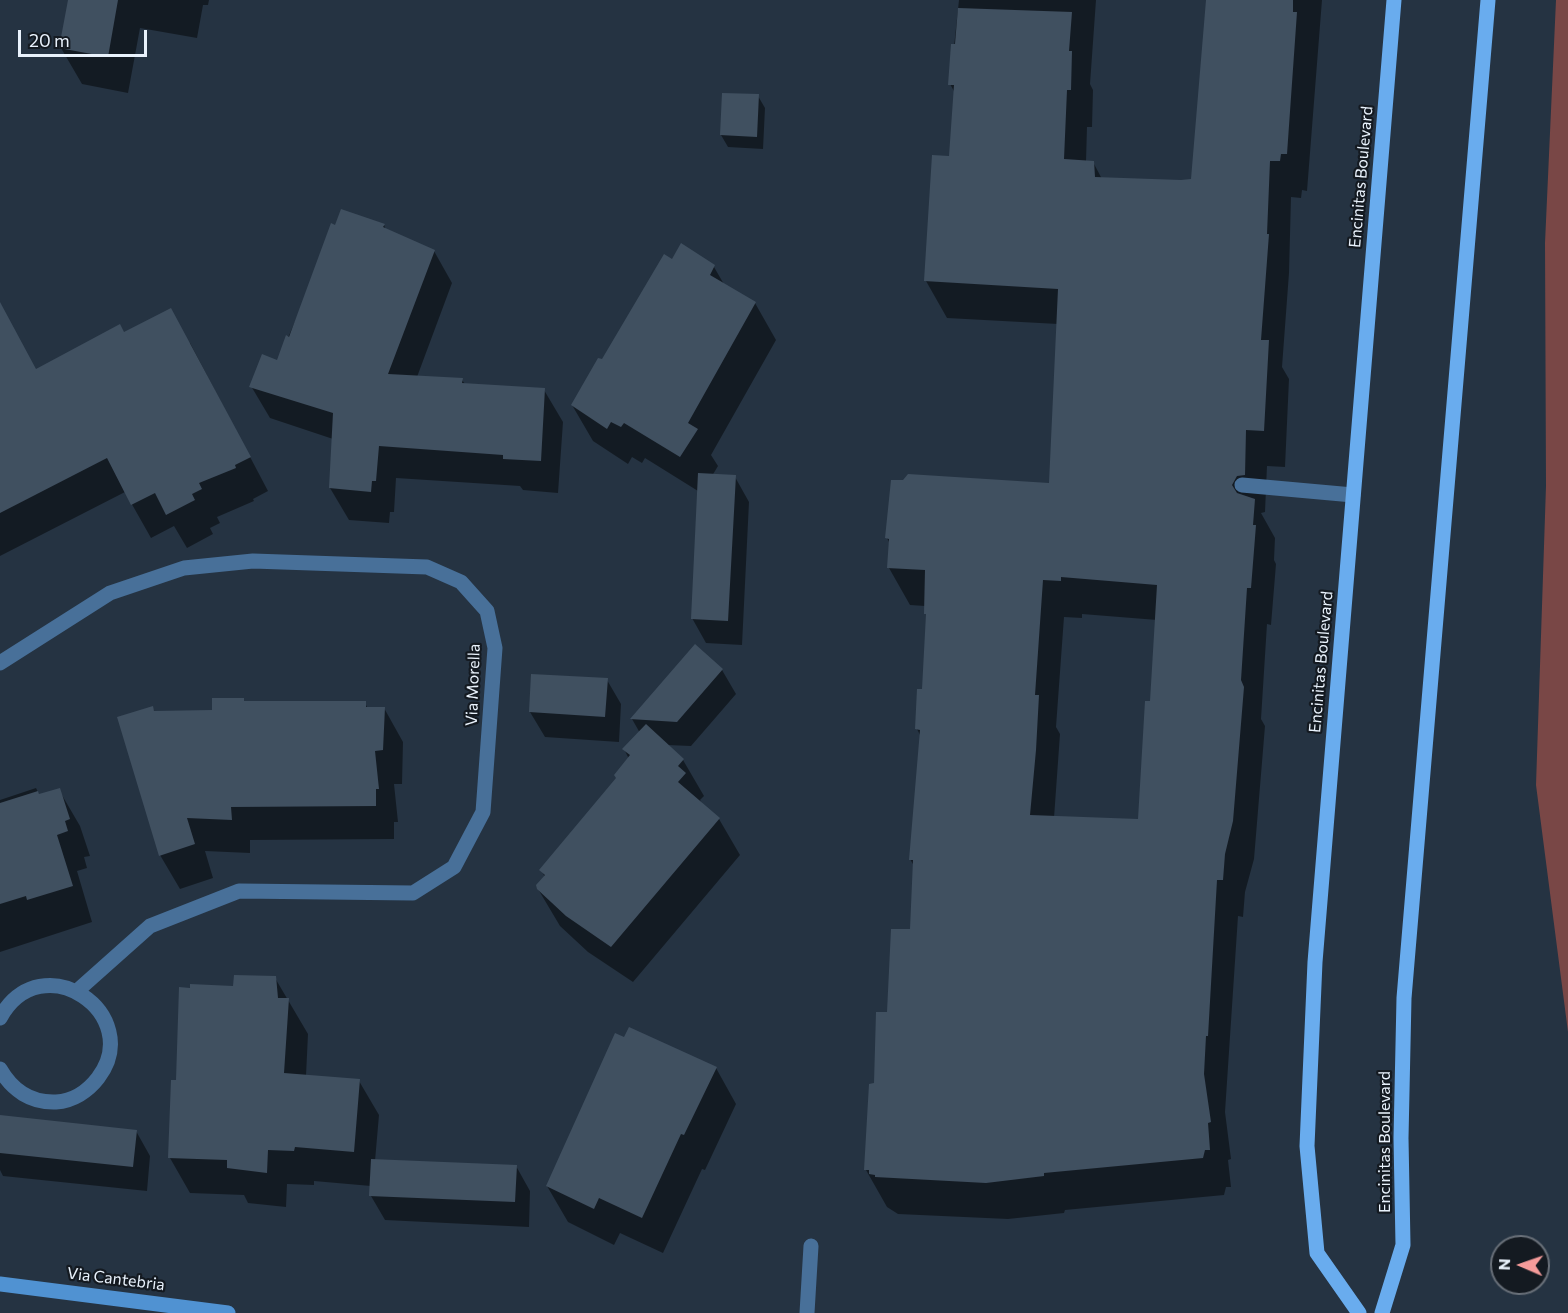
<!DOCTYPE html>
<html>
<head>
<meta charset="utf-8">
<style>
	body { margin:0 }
	#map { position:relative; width:1568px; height:1313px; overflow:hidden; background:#253342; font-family:Commissioner,sans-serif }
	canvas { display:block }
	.north { position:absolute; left:1490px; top:1235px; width:60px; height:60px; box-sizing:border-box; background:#141a21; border:2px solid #697079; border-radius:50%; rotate:272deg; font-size:16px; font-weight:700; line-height:24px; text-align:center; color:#e9f2fc }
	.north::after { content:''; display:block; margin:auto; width:21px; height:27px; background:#f59b9a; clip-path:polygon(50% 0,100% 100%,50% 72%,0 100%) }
	.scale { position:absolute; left:18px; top:30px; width:129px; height:27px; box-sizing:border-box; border:3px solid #e9f2fc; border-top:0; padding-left:8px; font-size:18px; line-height:21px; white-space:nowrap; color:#e9f2fc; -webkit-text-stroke:4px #141a21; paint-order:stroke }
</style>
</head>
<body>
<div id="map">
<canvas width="1568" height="1313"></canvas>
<div class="north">N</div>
<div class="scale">20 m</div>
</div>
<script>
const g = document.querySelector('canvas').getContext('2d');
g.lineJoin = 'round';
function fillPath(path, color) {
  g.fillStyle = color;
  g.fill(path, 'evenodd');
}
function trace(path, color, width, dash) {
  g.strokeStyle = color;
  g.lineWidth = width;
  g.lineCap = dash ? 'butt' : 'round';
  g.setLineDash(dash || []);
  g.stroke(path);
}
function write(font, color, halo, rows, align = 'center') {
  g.font = font + ' Commissioner,sans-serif';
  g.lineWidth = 4.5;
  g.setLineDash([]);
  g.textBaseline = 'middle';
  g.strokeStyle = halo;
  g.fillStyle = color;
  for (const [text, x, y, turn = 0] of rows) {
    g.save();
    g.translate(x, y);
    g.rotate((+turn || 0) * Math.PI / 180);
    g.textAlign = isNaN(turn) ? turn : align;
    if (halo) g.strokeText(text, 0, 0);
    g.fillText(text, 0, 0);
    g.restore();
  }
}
fillPath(new Path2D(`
	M1556 0H1568V1032L1536 785 1546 486 1545 243Z`), '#794746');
fillPath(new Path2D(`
	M69 0H209L208 5H203L197 38 140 28 128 93 82 84 61 48Z
	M959 0H1096L1090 84 1093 90 1092 127H1087L1086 162H1093L1102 179 1192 181 1207 0H1322L1307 191 1302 190 1301 198 1291 197 1289 273 1282 367 1289 379 1285 467 1267 466 1265 512 1261 513 1275 538 1274 560 1276 564 1271 625 1267 624 1261 719 1265 726 1254 859 1245 892 1243 917 1238 916 1225 1112 1231 1159 1228 1160 1231 1187H1226L1224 1195 1065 1210 1064 1213 1008 1219 898 1214 887 1207 866 1170 875 1084 889 1014 912 931 914 866 910 859 921 737 917 729 923 691 927 618 925 606 910 605 889 568 890 544 887 538 1050 484 1058 324 947 318 926 281 950 157 955 93 950 84ZM1082 614 1157 620 1152 702 1139 820 1054 818 1060 734 1056 727 1064 617 1082 618Z
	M758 96 765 108 763 149 728 147 721 135Z
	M384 225 386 230 434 251 452 283 417 377 462 380 465 384 544 390 563 422 558 493 523 490 520 486 396 478 394 512H390L389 523 349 520 330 488 333 439 270 418 251 386 278 361 336 226Z
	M672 261 714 267 725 286 755 303 776 340 711 455 718 466 712 476 735 477 749 502 742 645 706 643 692 618 698 491 645 458 642 463 632 457 628 464 593 441 572 405Z
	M124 334 190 343 268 491 253 499 254 501 217 517 220 523 210 528 213 534 187 548 174 526 151 538 125 492 0 556V352L36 371Z
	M695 646 722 670 736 694 691 746 667 745 683 760 704 796 700 800 703 805 719 819 740 855 633 982 588 952 560 926 538 889 545 877 541 870 617 779 629 759 624 749 640 733 632 719Z
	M607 680 621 704 619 742 545 737 530 712Z
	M243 699 245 703H365L368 709 384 708 403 742 402 784H394L398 822H394V839L250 840V853L205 851 213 878 180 889 160 855 152 708 155 712H213Z
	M36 788 40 796 59 790 80 826 90 856 84 857 87 868 77 871 92 922 0 952V800Z
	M275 978 308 1034 306 1076 359 1081 379 1115 375 1161 516 1166 530 1191 529 1227 385 1220 371 1196V1186L314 1181V1185L287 1184 286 1207 248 1203 244 1195 190 1193 170 1158 178 1081 234 987Z
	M716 1068 736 1104 705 1170 702 1169 663 1253 620 1233 614 1245 568 1222 547 1186Z
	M0 1117 136 1131 150 1156 147 1191 3 1176 0 1170Z`), '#0007');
fillPath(new Path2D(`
	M68 0H118L108 57 59 48Z
	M1206 0H1293V12H1297L1287 154H1281L1280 161H1270L1267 234H1269L1261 340H1269L1264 431 1246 430 1245 475 1237 476 1232 485 1237 493 1255 499 1253 525H1256L1251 588H1247L1241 680 1244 687 1233 821 1225 854 1223 880H1217L1208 1036H1206L1204 1074 1211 1122 1208 1123 1210 1150H1205L1203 1158 1044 1173V1176L986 1183 875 1177V1175L869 1174V1170H864L869 1084 874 1083 876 1012H887L891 929H910L913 860H909L920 730 915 729 917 689H922L926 614H924L925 570 887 568 889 539 885 538 891 480H903L908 474 1049 483 1058 289 924 281 932 155 949 156 954 85H948L951 44H955L958 8 1072 12 1069 51H1072L1071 90H1067L1064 159 1094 161 1095 177 1181 180 1191 179ZM1061 577 1157 585 1150 701H1145L1138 819 1030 815 1036 750 1039 695H1035L1043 580 1061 581Z
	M722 93 759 94 757 137 720 135Z
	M341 209 385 224 383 227 435 250 388 374 463 378 462 383 545 388 541 461 503 459V455L379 446 376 481H372L371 492 329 488 333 413 249 387 262 354 277 360 286 335 289 337 331 223 335 225Z
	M681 243 715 265 710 275 756 302 688 423 698 429 680 457 624 423 621 427 611 422 607 429 571 405 598 358 602 359 664 254 672 259Z
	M0 302 36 369 120 324 124 332 171 308 251 457 235 465 236 468 199 483 202 489 192 494 195 500 166 515 155 493 131 505 107 458 0 513Z
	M698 473 736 475 728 621 691 619Z
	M695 644 723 669 677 722 630 719Z
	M531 674 608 678 605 717 529 712Z
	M212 698H244V701H366V707H385L383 750 375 751 379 789H376V806L231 807 232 820 187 818 195 844 159 856 117 717 153 706 154 711 212 710Z
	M646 724 684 759 678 766 686 773 678 782 720 818 611 947 566 916 537 889 536 885 545 875 539 870 616 778 614 775 630 755 622 749Z
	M60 788 70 819 65 821 68 831 57 835 73 886 27 900 26 896 0 904V803L38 791 39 794Z
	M234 975 276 976 278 998H289L284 1073 360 1079 354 1152 295 1147 294 1151 268 1150 267 1173 227 1168V1160L168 1158 171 1080H176L179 987 190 988V984L233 986Z
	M629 1027 717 1067 684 1135 681 1134 642 1218 599 1198 594 1209 546 1186 615 1033 624 1037Z
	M0 1115 137 1130 133 1167 0 1153Z
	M371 1159 517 1165 515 1202 369 1196Z`), '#405060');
trace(new Path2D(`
	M1242 485 1353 495
	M807 1313 811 1246`), '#487099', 15);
trace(new Path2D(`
	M0 663 110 593 184 568 253 561 427 567 461 582 487 611 495 648 483 812 454 867 413 893 239 891 150 926 77 991
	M0 1018C42 942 146 1015 98 1078 88 1091 73 1101 56 1102 31 1103 12 1090 0 1069`), '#487099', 15);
trace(new Path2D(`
	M0 1284 228 1313`), '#5092d2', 15);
trace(new Path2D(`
	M1359 1313 1317 1253 1307 1146 1315 962 1394 0
	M1382 1313 1403 1245 1401 1138 1404 998 1488 0`), '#69acee', 15);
write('16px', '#e9f2fc', '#141a21', [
	["Encinitas Boulevard",1361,177,-85],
	["Encinitas Boulevard",1321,662,-85],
	["Via Morella",473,685,-88],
	["Encinitas Boulevard",1385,1142,-90],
	["Via Cantebria",116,1279,7]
]);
</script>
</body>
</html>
